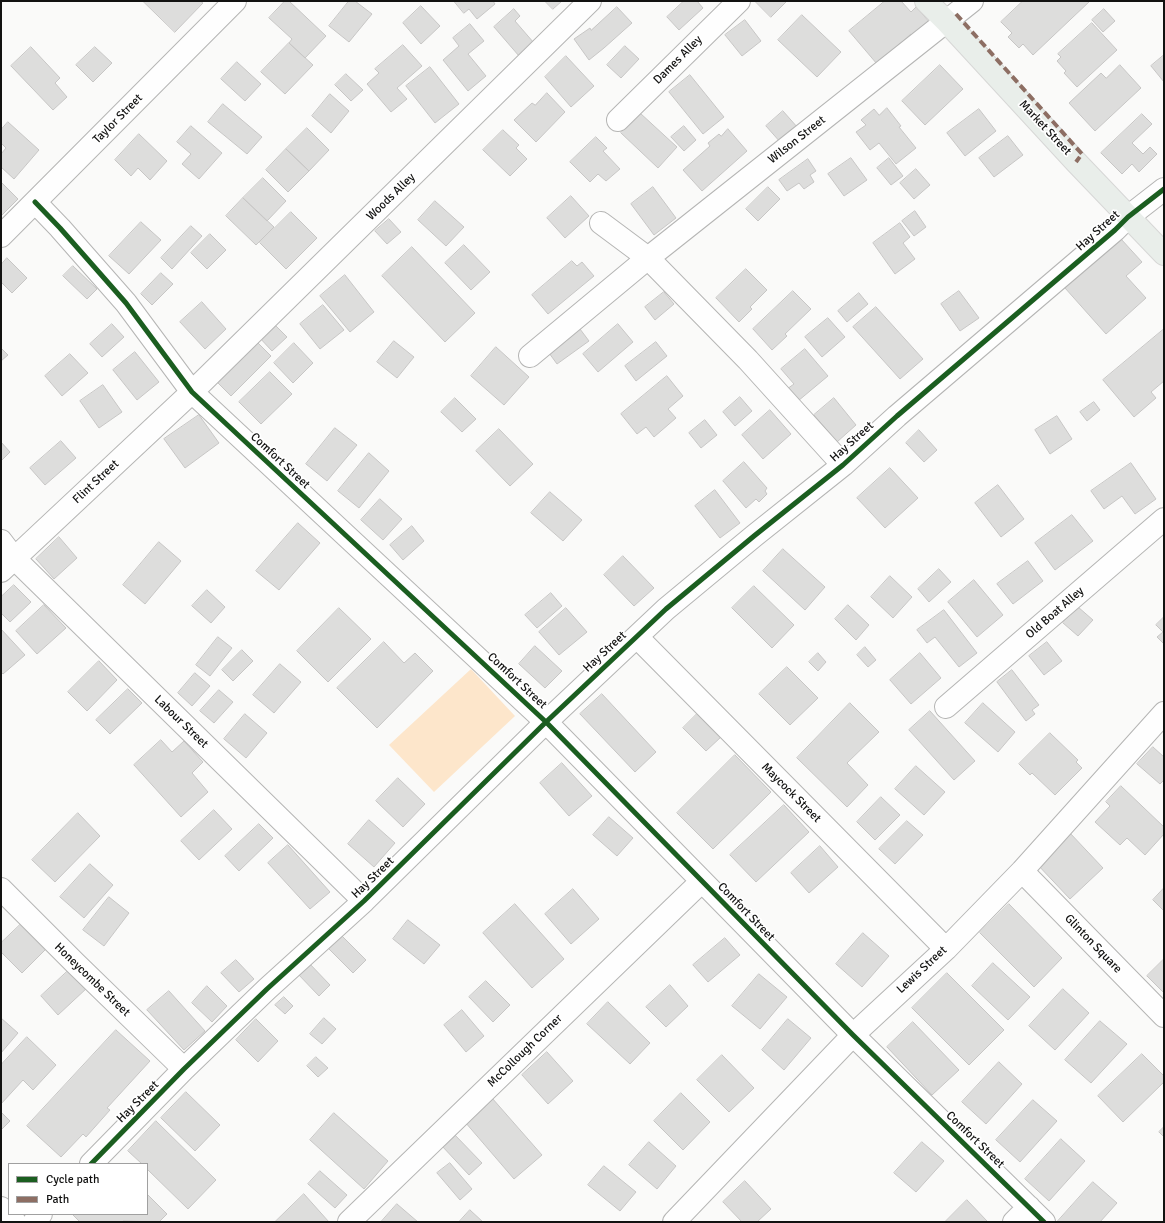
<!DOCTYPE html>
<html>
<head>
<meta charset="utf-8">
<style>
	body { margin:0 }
	#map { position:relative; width:1165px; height:1223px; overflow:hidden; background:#fafaf9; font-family:Signika,sans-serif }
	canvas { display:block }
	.frame { position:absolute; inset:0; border:2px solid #121211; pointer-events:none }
	.legend { position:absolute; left:8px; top:1163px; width:140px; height:52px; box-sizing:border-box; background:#fff; border:1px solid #a0a0a0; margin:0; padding:5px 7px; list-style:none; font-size:12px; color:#121211 }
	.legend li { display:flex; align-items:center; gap:8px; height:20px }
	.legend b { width:20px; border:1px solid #a0a0a0 }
</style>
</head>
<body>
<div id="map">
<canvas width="1165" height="1223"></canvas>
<div class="frame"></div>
<ul class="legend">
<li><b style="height:5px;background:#1b5e20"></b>Cycle path</li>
<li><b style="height:5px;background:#8d6e63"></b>Path</li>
</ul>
</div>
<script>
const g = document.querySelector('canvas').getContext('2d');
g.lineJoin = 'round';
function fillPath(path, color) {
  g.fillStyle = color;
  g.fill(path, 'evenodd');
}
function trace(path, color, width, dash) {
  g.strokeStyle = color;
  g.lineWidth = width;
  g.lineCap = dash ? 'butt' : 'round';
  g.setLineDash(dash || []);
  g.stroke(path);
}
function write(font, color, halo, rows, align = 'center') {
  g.font = font + ' Signika,sans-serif';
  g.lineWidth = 3.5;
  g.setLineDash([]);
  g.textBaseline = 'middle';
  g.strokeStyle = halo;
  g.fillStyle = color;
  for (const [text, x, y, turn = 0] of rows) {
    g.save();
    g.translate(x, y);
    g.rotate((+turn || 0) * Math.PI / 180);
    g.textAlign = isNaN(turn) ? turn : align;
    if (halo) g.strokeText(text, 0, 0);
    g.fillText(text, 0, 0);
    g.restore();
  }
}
fillPath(new Path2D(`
	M471 669 515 716 434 792 389 745Z`), '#fde6cb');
const building = new Path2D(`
	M143 1H200L203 3 175 32Z
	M285 1H289L326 36 305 58 289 43 292 39 269 18Z
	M349 1H355L372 14 349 42 329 26Z
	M454 1H493L495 4 477 19 469 9 464 13Z
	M545 1H562L553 9Z
	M684 1H697L703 8 679 30 667 17Z
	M755 1H787L771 17Z
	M885 1H901L911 12 916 7 933 26 916 40 911 34 877 64 849 31Z
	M1023 1H1090L1033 55 1023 44 1019 48 1008 37 1012 33 1001 22Z
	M421 6 440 26 421 44 403 23Z
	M617 7 632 23 604 48 589 60 574 39 590 28 591 30Z
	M514 9 520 16 515 21 534 43 519 56 494 27Z
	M1104 9 1115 21 1103 32 1092 20Z
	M802 15 841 52 817 77 778 40Z
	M745 20 761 41 742 56 725 35Z
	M1092 23 1117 50 1077 87 1064 73 1066 71 1057 61 1061 57 1058 54Z
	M470 24 484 41 468 54 486 76 468 91 443 60 459 46 453 38Z
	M289 43 313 65 285 94 261 72Z
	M403 45 422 66 397 88 407 99 391 112 367 84 379 73 375 69Z
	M625 46 639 59 621 78 607 65Z
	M31 47 60 78 55 83 67 97 53 110 11 66Z
	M95 47 112 63 93 82 76 65Z
	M1164 55V82L1151 66Z
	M566 56 594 86 571 107 545 77Z
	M237 62 261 84 245 101 221 79Z
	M940 65 963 89 925 125 902 101Z
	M1120 65 1141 88 1095 131 1069 103 1101 73 1106 78Z
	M430 67 459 104 435 123 406 86Z
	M346 74 363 90 351 101 335 85Z
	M690 75 724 117 703 134 669 92Z
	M547 93 565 112 536 142 514 120 532 103 535 105Z
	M330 94 349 111 331 133 312 116Z
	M223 104 262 137 247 154 208 122Z
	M887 108 901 126 899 127 916 148 896 164 879 143 870 150 856 132 866 125 861 120 874 109 879 115Z
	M979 109 996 131 965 156 947 133Z
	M783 111 798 128 781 143 766 126Z
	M640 113 677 147 658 168 621 133Z
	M1142 114 1152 124 1132 143 1143 154 1150 147 1157 154 1139 172 1132 164 1122 174 1101 153Z
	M8 122 39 150 14 179 1 167V154L6 148 1 143V130Z
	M191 126 222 153 199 179 182 164 191 154 177 142Z
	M684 126 696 140 684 151 671 137Z
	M307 128 329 150 309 171 286 149Z
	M728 129 747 151 702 191 683 170 710 146 708 143 719 134 721 136Z
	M503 130 519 145 516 148 527 159 510 176 483 150Z
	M139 134 167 161 150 180 138 168 131 176 115 160Z
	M1008 136 1023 155 994 177 979 158Z
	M596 137 607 148 603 151 620 169 606 181 598 174 590 182 570 162Z
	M286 149 309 171 288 192 266 170Z
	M851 158 867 180 844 196 828 174Z
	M889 158 903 176 891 185 877 168Z
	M808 159 816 171 810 175 814 182 804 189 799 183 787 191 779 180Z
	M916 169 930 185 914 199 900 183Z
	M263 178 286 201 267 221 243 198Z
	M1 182 18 199 1 216Z
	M653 187 676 218 654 235 631 204Z
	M768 187 780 199 758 221 746 209Z
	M571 196 589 216 565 238 547 218Z
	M243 198 274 227 256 245 226 216Z
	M435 201 464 227 446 246 418 220Z
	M915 211 926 227 914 236 902 221Z
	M291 212 317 238 286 269 260 243Z
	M389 219 401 232 387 244 375 231Z
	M141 222 161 240 129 274 109 256Z
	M900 223 910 237 903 243 915 259 895 274 873 243Z
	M191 226 202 236 172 269 161 258Z
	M210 234 226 250 207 269 191 253Z
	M1121 239 1142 262 1126 276 1146 298 1106 334 1065 288Z
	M464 245 490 272 471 290 445 263Z
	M412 247 475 313 445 342 382 276Z
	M7 258 27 278 12 293 1 282V265Z
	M572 261 577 266 582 262 594 276 548 314 532 295Z
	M73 266 97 289 87 299 63 276Z
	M746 269 767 290 750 307 752 309 739 322 716 298Z
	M161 273 173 284 152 305 141 294Z
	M345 275 374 312 350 332 320 296Z
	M793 291 811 309 785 334 787 336 772 350 753 329Z
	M959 291 979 318 960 331 941 304Z
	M664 292 674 304 655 320 645 307Z
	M859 293 868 304 847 322 838 311Z
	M202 302 226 329 205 349 180 322Z
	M323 305 344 330 320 349 300 324Z
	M876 307 923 359 900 379 853 327Z
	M828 318 845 337 822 357 805 337Z
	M272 322 287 337 272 351 258 336Z
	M112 324 124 337 102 357 90 344Z
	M618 324 633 342 598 372 583 354Z
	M580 329 589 341 557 364 549 353Z
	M1164 329V381L1151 392 1156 398 1134 417 1103 380Z
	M254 339 271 356 231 396 213 378Z
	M394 341 414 357 397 378 377 362Z
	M656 342 667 356 636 381 625 366Z
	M294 343 313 363 293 383 274 363Z
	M496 347 529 377 504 405 471 376Z
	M1 348 8 355 1 361Z
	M805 349 828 376 798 401 787 389 794 384 781 369Z
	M135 352 159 382 137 400 113 370Z
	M70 354 88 373 62 396 45 376Z
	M270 372 292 394 261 424 239 402Z
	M667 376 683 396 668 409 676 418 654 437 646 427 637 434 621 414Z
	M103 385 122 412 99 428 80 401Z
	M740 397 752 411 735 426 723 412Z
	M455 398 476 419 462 432 441 412Z
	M834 398 856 425 837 442 814 415Z
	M1094 402 1100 410 1087 421 1080 412Z
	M770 410 791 434 763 459 742 435Z
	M199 415 219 443 185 468 164 439Z
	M1057 416 1072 439 1050 454 1035 430Z
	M705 420 717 435 701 448 689 433Z
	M335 428 357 445 327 481 306 464Z
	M499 429 533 464 510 486 476 451Z
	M919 430 937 450 924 462 906 443Z
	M61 441 76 458 45 485 30 468Z
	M1 442 10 452 1 461Z
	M369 453 389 471 359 508 338 491Z
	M744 462 767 488 765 491 767 494 759 502 756 499 746 508 723 481Z
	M1131 463 1156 499 1135 514 1122 496 1104 509 1091 491Z
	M890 468 918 498 885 528 857 498Z
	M998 485 1024 519 1001 537 975 503Z
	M715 490 740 523 720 538 695 506Z
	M550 492 582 520 563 541 531 513Z
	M380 499 402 519 383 540 361 520Z
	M1072 515 1093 541 1055 570 1035 543Z
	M298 523 320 543 279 590 256 571Z
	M412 526 424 541 403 560 390 545Z
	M59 537 77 558 54 579 36 559Z
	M159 542 181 561 145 604 123 585Z
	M783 549 825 587 805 610 763 571Z
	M623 556 654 588 634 606 604 575Z
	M1028 561 1043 581 1013 604 997 584Z
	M939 569 951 582 929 602 918 589Z
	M890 576 912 597 893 618 871 597Z
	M974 580 1003 615 977 637 948 602Z
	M14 585 31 602 10 622 1 613V597Z
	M754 586 794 625 772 648 732 608Z
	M207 590 225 607 211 623 192 606Z
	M551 593 562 606 537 628 525 615Z
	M44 605 66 628 37 654 16 631Z
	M848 605 869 625 856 640 835 619Z
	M1078 607 1093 620 1078 636 1063 623Z
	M339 608 371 639 328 682 297 651Z
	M566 608 587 632 559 655 539 632Z
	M944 610 977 653 959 667 935 637 927 643 917 630Z
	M1164 617V644L1157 637 1163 632 1156 625Z
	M1 629 25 655 3 674 1 672Z
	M218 637 232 648 210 676 196 665Z
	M384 642 404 663 415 653 433 671 377 728 337 688Z
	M1047 642 1062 661 1044 675 1029 656Z
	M535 646 562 671 545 688 519 664Z
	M865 647 876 660 868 667 857 655Z
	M242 650 253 661 233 681 222 670Z
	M818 653 826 662 818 671 809 662Z
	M920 653 941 678 911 704 890 680Z
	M99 661 117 680 87 711 68 692Z
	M280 664 301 682 274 713 253 695Z
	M787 667 818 698 790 725 759 694Z
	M1012 670 1039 705 1032 710 1035 714 1026 721 997 682Z
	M195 673 210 686 192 706 178 693Z
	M128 689 142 703 110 734 96 720Z
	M219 690 233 702 214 723 200 711Z
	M602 694 656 752 635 772 580 714Z
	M850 703 879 732 847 763 868 785 847 807 797 758Z
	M983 703 1015 732 998 752 965 723Z
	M930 711 975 761 954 780 909 730Z
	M245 714 267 733 246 758 224 739Z
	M697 714 721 737 706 751 683 728Z
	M1050 733 1078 760 1076 762 1082 768 1055 795 1032 773 1030 775 1019 764Z
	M161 740 172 752 184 741 203 762 192 773 208 792 181 817 134 765Z
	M1153 747 1164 757V780L1160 784 1137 764Z
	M735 755 771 792 713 849 677 813Z
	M562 763 592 796 569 816 540 783Z
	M916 766 945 792 924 815 895 789Z
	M398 778 425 804 403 827 376 801Z
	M1121 786 1164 827V834L1145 855 1127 838 1120 845 1095 822 1110 806 1106 802Z
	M881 797 900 815 875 840 857 822Z
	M784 805 809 832 756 882 730 855Z
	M214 810 232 829 199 860 181 841Z
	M78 813 100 836 55 882 32 860Z
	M609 817 633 838 617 856 593 835Z
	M369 820 395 843 374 867 348 844Z
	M907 821 923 835 895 864 879 849Z
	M259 824 273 838 239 871 225 856Z
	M1069 832 1103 868 1070 899 1036 863Z
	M288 845 330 892 310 909 268 863Z
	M820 846 838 867 809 893 791 873Z
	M90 864 113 885 84 918 60 897Z
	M1164 888V911L1153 900Z
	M573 889 599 919 571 944 545 914Z
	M109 897 129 913 104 946 83 930Z
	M515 904 564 959 532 988 483 933Z
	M1009 904 1062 958 1034 987 980 933Z
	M408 920 440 945 424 964 393 939Z
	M21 924 46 949 22 973 1 952V943Z
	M863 933 889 956 862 987 836 964Z
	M340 934 366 960 353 973 327 947Z
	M725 938 740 955 708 982 693 965Z
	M236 960 254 979 239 992 221 973Z
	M1163 960H1164V993L1147 976Z
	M308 962 330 985 319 996 297 973Z
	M993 963 1030 997 1008 1020 972 986Z
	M70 969 87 988 58 1015 41 996Z
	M947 973 1004 1030 969 1065 912 1008Z
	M759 974 787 997 760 1029 732 1006Z
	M486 981 510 1005 493 1022 469 997Z
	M670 985 688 1006 666 1027 646 1007Z
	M207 986 227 1006 212 1022 192 1003Z
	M1063 989 1089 1013 1055 1050 1029 1026Z
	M169 991 205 1031 184 1050 147 1010Z
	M284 997 293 1006 285 1014 275 1005Z
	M608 1002 650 1043 630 1064 587 1024Z
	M462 1010 484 1036 466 1052 444 1025Z
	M1 1018 18 1033 1 1053Z
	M324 1018 336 1029 322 1044 310 1034Z
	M256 1019 278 1041 258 1062 236 1040Z
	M788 1019 811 1038 784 1070 762 1050Z
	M1100 1021 1127 1044 1091 1083 1065 1060Z
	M913 1022 959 1070 932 1095 887 1047Z
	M116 1030 150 1061 107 1108 110 1110 86 1137 83 1134 61 1157 27 1126Z
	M27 1037 56 1065 33 1090 23 1080 1 1104V1065Z
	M547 1052 573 1081 548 1104 522 1075Z
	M1142 1054 1164 1076V1082L1123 1122 1098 1096Z
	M722 1055 754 1088 729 1112 697 1080Z
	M316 1057 328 1068 318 1077 307 1066Z
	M999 1062 1022 1084 986 1124 962 1102Z
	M186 1092 220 1125 195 1151 161 1118Z
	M681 1093 710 1122 683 1150 654 1121Z
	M492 1098 542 1155 514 1179 465 1122Z
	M1033 1100 1057 1121 1020 1162 996 1140Z
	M1 1112 10 1121 1 1130Z
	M334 1113 388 1161 364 1189 310 1140Z
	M156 1121 216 1180 188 1209 147 1169V1164H142L128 1151Z
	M1164 1127V1137L1159 1132Z
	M454 1134 482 1163 469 1175 442 1146Z
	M1061 1139 1085 1161 1049 1201 1025 1179Z
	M649 1142 676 1166 657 1189 629 1165Z
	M922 1142 944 1161 916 1192 894 1173Z
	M450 1163 472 1189 460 1200 437 1173Z
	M604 1166 636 1192 620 1211 588 1185Z
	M320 1171 347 1195 335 1208 308 1184Z
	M745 1181 771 1209 757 1222H742L723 1202Z
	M1093 1182 1117 1203 1100 1222H1057Z
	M147 1194 167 1214 159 1222 123 1221V1222H80L72 1214H147Z
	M304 1194 329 1222H275Z
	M967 1200 987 1221 986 1222H945Z
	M397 1204 418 1222H381Z
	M470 1210 483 1222H459Z`);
fillPath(building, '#dddddc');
trace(building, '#c7c6c5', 1);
const minor = new Path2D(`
	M618 120 739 1
	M35 202 60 228 126 303 192 392 546 722 853 1035 1044 1222
	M601 223 648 258 748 360 843 465
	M1 236 235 1
	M530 356 648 258 972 1
	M1 541 14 558 364 901
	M1 571 192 392 590 1
	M637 637 946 949
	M946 707 1164 519
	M1022 871 1164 1016
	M1 889 75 963 184 1069
	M91 1164 184 1069 267 989 364 901 546 722 666 609 754 536 843 465 897 416 1115 230 1128 217 1164 189
	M34 1222 41 1214
	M349 1222 702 881
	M674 1222 853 1035 946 949 1022 871 1164 713
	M1014 1222 1029 1207`);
const secondary = new Path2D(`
	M1 1208 15 1222`);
const primary = new Path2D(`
	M926 1 947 22 1076 162 1164 254`);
trace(minor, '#b5b5b4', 24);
trace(secondary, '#b5b5b4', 24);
trace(primary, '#d7d7d6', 24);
trace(minor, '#fefefe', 22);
trace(secondary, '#fefefe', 22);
trace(primary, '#e9eeea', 22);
trace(new Path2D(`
	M956 14 1082 154 1076 162`), '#8d6e63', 4, [8, 4]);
trace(new Path2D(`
	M35 202 60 228 126 303 192 392 546 722 853 1035 1044 1222
	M91 1164 184 1069 267 989 364 901 546 722 666 609 754 536 843 465 897 416 1115 230 1128 217 1164 189`), '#1b5e20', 5);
write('12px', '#121211', '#fff', [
	["Dames Alley",678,60,-45],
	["Taylor Street",118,119,-45],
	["Market Street",1045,128,47],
	["Wilson Street",797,140,-38],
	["Woods Alley",391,197,-44],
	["Hay Street",1098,231,-42],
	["Hay Street",852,442,-42],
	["Comfort Street",280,461,43],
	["Flint Street",96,482,-43],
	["Old Boat Alley",1055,613,-41],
	["Hay Street",605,652,-43],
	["Comfort Street",517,681,43],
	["Labour Street",181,722,44],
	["Maycock Street",791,793,45],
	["Hay Street",373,878,-44],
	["Comfort Street",746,912,46],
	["Glinton Square",1093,944,46],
	["Lewis Street",922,970,-43],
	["Honeycombe Street",92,980,44],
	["McCollough Corner",525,1051,-44],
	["Hay Street",138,1102,-45],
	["Comfort Street",975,1140,44]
]);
</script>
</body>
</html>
